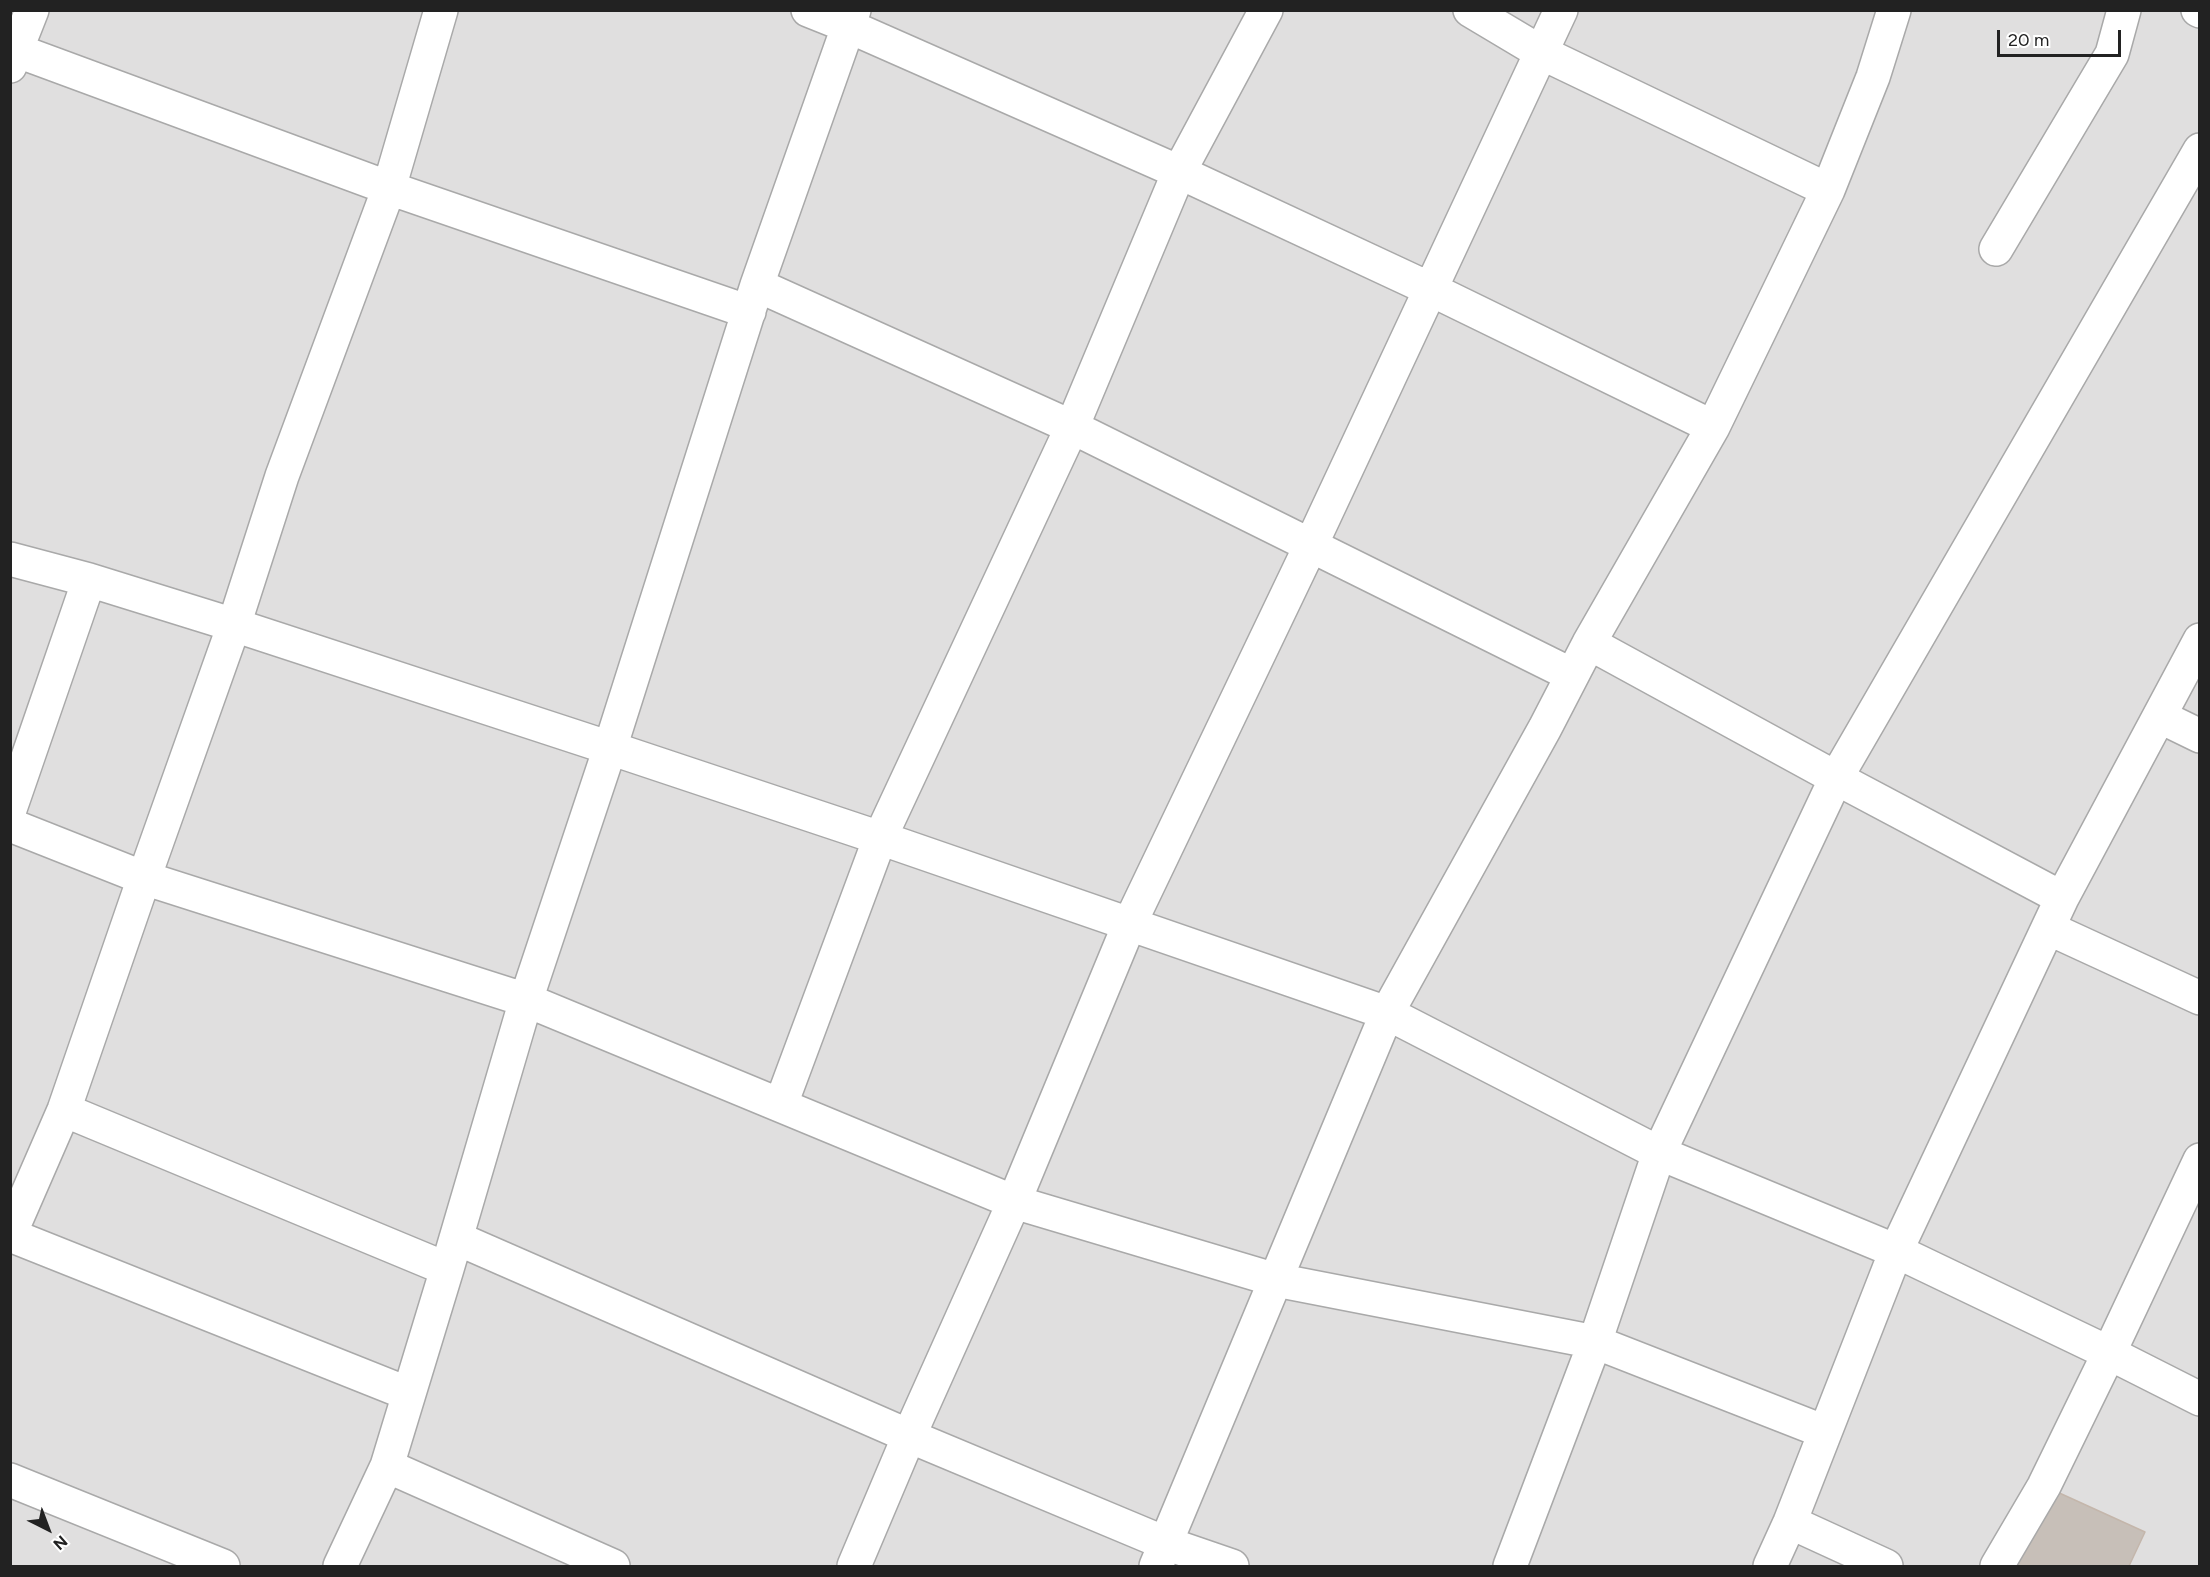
<!DOCTYPE html>
<html>
<head>
<meta charset="utf-8">
<style>
	body { margin:0 }
	#map { position:relative; width:2210px; height:1577px; overflow:hidden; background:#f2efe9; font-family:Figtree,sans-serif }
	canvas { display:block }
	.frame { position:absolute; inset:0; border:12px solid #222; pointer-events:none }
	.north { position:absolute; left:18px; top:1499px; width:60px; height:60px; -webkit-text-stroke:4px #fff; paint-order:stroke; rotate:138deg; font-size:16px; font-weight:700; line-height:24px; text-align:center; color:#222 }
	.north::after { content:''; display:block; margin:auto; width:21px; height:27px; background:#222; clip-path:polygon(50% 0,100% 100%,50% 72%,0 100%) }
	.scale { position:absolute; left:1997px; top:30px; width:124px; height:27px; box-sizing:border-box; border:3px solid #222; border-top:0; padding-left:8px; font-size:18px; line-height:21px; white-space:nowrap; color:#222; -webkit-text-stroke:4px #fff; paint-order:stroke }
</style>
</head>
<body>
<div id="map">
<canvas width="2210" height="1577"></canvas>
<div class="frame"></div>
<div class="north">N</div>
<div class="scale">20 m</div>
</div>
<script>
const g = document.querySelector('canvas').getContext('2d');
g.lineJoin = 'round';
function fillPath(path, color) {
  g.fillStyle = color;
  g.fill(path, 'evenodd');
}
function trace(path, color, width, dash) {
  g.strokeStyle = color;
  g.lineWidth = width;
  g.lineCap = dash ? 'butt' : 'round';
  g.setLineDash(dash || []);
  g.stroke(path);
}
fillPath(new Path2D(`
	M11 11H2199V1566H11Z`), '#e0dfdf');
const building = new Path2D(`
	M2044 1486 2145 1532 2129 1566H2007Z`);
fillPath(building, '#c7bfb8');
trace(building, '#c4b6ab', 1.5);
const street = new Path2D(`
	M808 10 848 26 1179 172 1430 289 1713 427
	M1470 10 1542 53 1828 190
	M2198 10 2200 11
	M10 48 389 188 749 312
	M10 66 32 10
	M1996 249 2112 54 2124 10
	M757 285 1072 427 1572 675
	M10 559 89 580 234 625 610 748 880 838 1387 1013 1659 1153 1896 1251 2109 1353 2200 1399
	M1589 643 1836 778 2062 898
	M2161 717 2200 736
	M10 809 89 580
	M10 825 144 878 526 1000 1014 1202 1276 1280 1595 1342 1825 1432
	M2048 928 2200 998
	M781 1104 880 838 1072 427 1179 172 1266 10
	M64 1110 447 1269
	M10 1234 64 1110 144 878 234 625 282 476 389 188 441 10
	M10 1235 409 1394
	M456 1238 909 1436 1165 1543 1232 1566
	M387 1466 613 1566
	M10 1480 223 1566
	M1790 1522 1886 1566
	M340 1566 387 1466 447 1269 526 1000 610 748 757 285 854 10
	M854 1566 909 1436 1014 1202 1129 925 1310 547 1561 10
	M1156 1566 1387 1013 1545 728 1589 643 1713 427 1828 190 1873 77 1894 10
	M1510 1566 1595 1342 1659 1153 1836 778 2200 150
	M1770 1566 1790 1522 1896 1251 2062 898 2200 640
	M1997 1566 2044 1486 2109 1353 2200 1160`);
trace(street, '#a9a9a9', 36);
trace(street, '#fff', 33);
</script>
</body>
</html>
